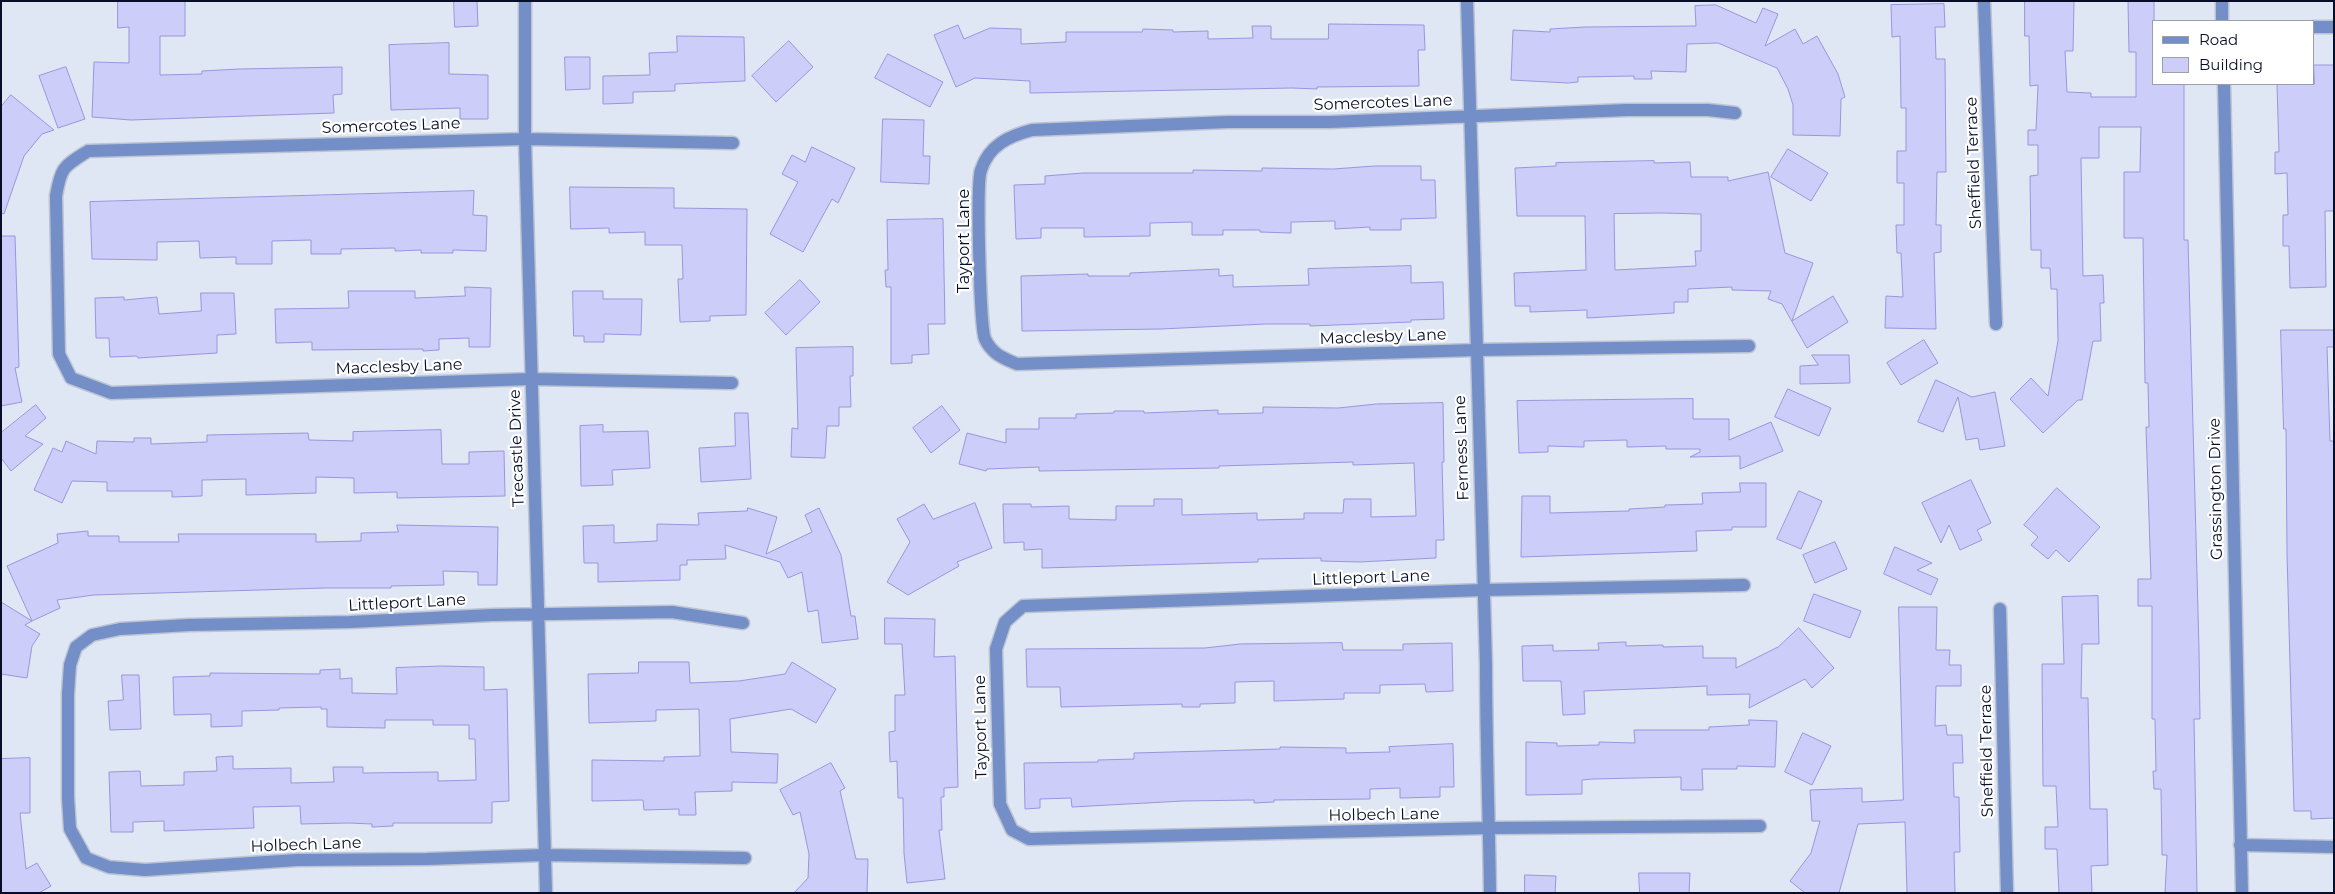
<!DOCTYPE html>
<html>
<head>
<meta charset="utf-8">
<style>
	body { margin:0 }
	#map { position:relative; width:2335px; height:894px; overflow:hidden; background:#dfe6f4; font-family:Montserrat,sans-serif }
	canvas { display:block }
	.frame { position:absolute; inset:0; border:2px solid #060f27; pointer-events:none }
	.legend { position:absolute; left:2152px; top:20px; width:162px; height:65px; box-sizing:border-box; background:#fff; border:1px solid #9b9fa9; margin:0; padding:6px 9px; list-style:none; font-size:15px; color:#060f27 }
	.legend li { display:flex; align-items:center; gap:10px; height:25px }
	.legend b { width:25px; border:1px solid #9b9fa9 }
</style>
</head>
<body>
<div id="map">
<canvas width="2335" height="894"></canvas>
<div class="frame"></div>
<ul class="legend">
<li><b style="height:6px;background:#748ec7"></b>Road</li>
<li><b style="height:14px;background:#cdcdf9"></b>Building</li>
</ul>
</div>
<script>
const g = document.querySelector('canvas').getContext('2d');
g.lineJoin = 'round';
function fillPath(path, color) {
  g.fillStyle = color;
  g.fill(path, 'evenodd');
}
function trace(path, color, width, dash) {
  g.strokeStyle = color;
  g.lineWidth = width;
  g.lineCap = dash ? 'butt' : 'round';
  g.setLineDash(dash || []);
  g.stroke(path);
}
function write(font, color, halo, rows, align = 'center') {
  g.font = font + ' Montserrat,sans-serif';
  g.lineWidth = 4.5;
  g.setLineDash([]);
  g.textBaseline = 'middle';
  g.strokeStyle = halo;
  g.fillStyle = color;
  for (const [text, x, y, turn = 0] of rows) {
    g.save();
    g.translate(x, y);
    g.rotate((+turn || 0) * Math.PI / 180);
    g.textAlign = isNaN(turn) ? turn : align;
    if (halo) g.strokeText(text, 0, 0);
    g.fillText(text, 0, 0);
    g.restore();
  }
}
const building = new Path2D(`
	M118 1H185V36H160V75L202 74V71L239 69 342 67V94L333 95 334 113 131 120 92 117 94 62 129 63V27L118 28Z
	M454 1H477L478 26 455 27Z
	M2025 1H2074L2073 51H2065L2067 92 2091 93V97H2136V52H2129L2128 1H2154V84H2184V240H2188L2199 649 2200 719H2194L2197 893H2165L2167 855H2162L2161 789H2154L2153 771H2156L2155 719H2152V606H2138V579H2151L2146 427H2149L2148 383H2145L2143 238H2124V172H2140L2141 127H2099V158H2081L2083 276 2103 275 2104 303H2100L2101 341H2093L2082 400H2078L2043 433 2010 399 2031 378 2048 396 2058 341 2057 289H2051L2050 268H2041V250H2031L2030 176 2038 175V145H2028V130H2036L2038 85 2030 86 2029 36H2025Z
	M1944 4 1945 27H1935L1936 59H1945L1946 172H1937L1936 225H1941V252L1934 253 1936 329 1885 328 1886 296 1903 297 1901 253H1897L1896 225H1904V183H1897V151H1906V108H1901L1900 36 1892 37 1891 5Z
	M1716 5 1756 23 1763 8 1778 14 1765 46 1795 29 1803 44 1817 36 1838 74 1845 97 1841 99 1840 136 1793 135V105L1788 89 1777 68 1718 43 1687 44 1686 72 1651 71 1652 79H1634V76L1578 77V82L1568 83 1511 80 1513 30 1550 32V29L1585 27 1696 26 1695 6Z
	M1329 24 1424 25 1425 50H1418L1419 86 1317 87V89L1292 88 1030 93V81L975 78 956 87 934 35 958 25 964 39 990 28 1021 29V44L1066 42V32H1142L1143 29 1173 30V32L1208 31V39L1253 38 1252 26H1271V39H1328Z
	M677 36 744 37 745 81 675 84V91L633 92V103L603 104V76L650 75 649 53 677 52Z
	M789 41 813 67 776 102 752 76Z
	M449 43V74L488 75V119H460V108L391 110 389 45Z
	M888 54 943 82 930 107 875 78Z
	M565 57H590V89L566 90Z
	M2314 65H2334V211H2325L2326 287 2290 288 2289 246H2283V215H2288L2287 173 2275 174V152H2279L2277 84H2314Z
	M66 67 85 119 58 128 39 76Z
	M11 95 54 130 42 134 24 156 4 214 1 213V107Z
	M883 119 924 120 923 156H930L929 184 881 182Z
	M812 147 855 168 838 203 832 199 803 252 770 234 798 182 782 174 792 155 805 162Z
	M1788 149 1828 173 1811 201 1771 177Z
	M1654 161V163L1690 162 1691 177H1728V181L1768 172 1785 253 1813 263 1792 321 1833 296 1848 322 1807 348 1782 304 1768 299 1771 291 1732 290V287L1688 289V302H1674V313L1587 318V310L1530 312V306H1515L1514 273 1586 270 1585 216H1517L1515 168 1556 166V163ZM1662 213 1701 214V251H1695L1696 266 1615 270 1614 214Z
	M1375 166H1421V180H1435L1436 218 1401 219V230H1370V227L1335 229V221L1291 222V233L1260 232V230H1223V235H1192V222L1150 223V236L1084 237V228H1041V238L1016 239 1014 185 1045 184V176L1083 173H1193V170L1262 171V168L1333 169Z
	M570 187 674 188V208L747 209 746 315 710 316V321L680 322 678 279H683L682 245H645V232L609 233V228L571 229Z
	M474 191 473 215 487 216 486 251 453 250V253H421V250L395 251V248L341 249V254H311V240L272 241V264H236V257L200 258 199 241 157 242V260L92 259 90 202Z
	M943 219 945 324H928L929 354 912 355V363L891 364V287H886L885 270H888L887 220Z
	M1 236H15L19 367 15 368 22 402 1 406Z
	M1411 266V283L1443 282 1444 319 1411 320V322L1310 326V324H1266L1161 329 1022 331 1021 276 1088 274V276H1130V273L1219 269V276L1233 275V287L1309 285 1308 269Z
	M800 280 820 302 786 335 765 313Z
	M465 287 491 288 490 347H469V338L439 339V350L423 351V349L312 350V342L276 343 275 309 349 308 348 291H415V298L465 296Z
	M573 291H603V299H642L641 335 604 334V342H584V336H574Z
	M201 293H234L236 334 217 335V353L138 358 137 356 110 357 109 338H96L95 298 124 297V300L157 297 159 314 201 311Z
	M2281 330H2334V347H2327L2330 441H2334V818L2311 819V811H2294L2287 553 2286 429H2284Z
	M1924 340 1938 363 1901 385 1887 363Z
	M853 347V376H850L851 407H839V426H827L825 458 791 457 792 428 798 429 796 348Z
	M1812 355H1849L1850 383 1800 384V366L1818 365Z
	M1936 380 1972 397 1995 392 2005 446 1980 450 1978 438 1966 440 1958 397 1943 432 1918 422Z
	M1788 389 1831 408 1819 436 1775 417Z
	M1693 399V419H1729V440L1771 422 1783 451 1740 469V456L1690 457 1700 452V449H1666V446L1627 447V440L1584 441V447L1548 446V452L1519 453 1517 401Z
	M1443 403 1444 462H1442L1444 540H1436V558L1360 562 1321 561V558L1258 559V562L1042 568V549L1024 550V542L1004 543 1003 504H1031V507L1069 506V519L1116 520V506H1154V499H1182V515L1257 513V520L1304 519V513H1343L1344 499H1371V517L1416 516 1414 463 1353 465V462L1219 466V468L1039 471V467L987 469 986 471 959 464 967 433 1006 443V429H1039V418H1076V414L1114 413V411H1144V413L1218 410V414L1263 413V407L1338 408 1376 404Z
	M36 405 46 418 25 436 43 444 11 471 1 458V433Z
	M942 406 960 430 931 453 913 428Z
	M735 413H748L751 479 701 482 699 448 735 446Z
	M603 425V432L648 431 650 468 612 470 613 485 581 486 580 426Z
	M441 430 442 464H469V452L504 451 505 496 397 498V492L354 493V478L316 477V493L246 495V479L202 480V496L172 497V491H107V482L72 481 62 503 34 490 53 448 62 452 66 441 96 454 97 441 134 442V438H151V444L207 442V435L308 433 309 440 353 441V432Z
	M1971 480 1991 523 1977 530 1982 540 1960 550 1949 525 1941 543 1922 503Z
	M1740 483H1766V527H1732V530L1696 531 1697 551 1521 557 1522 496H1550V513L1629 511V509L1665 507V505L1703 504 1702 493 1740 492Z
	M2057 488 2100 527 2069 562 2056 550 2048 559 2031 545 2038 537 2024 525Z
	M1799 491 1822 501 1801 549 1777 539Z
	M975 503 992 548 957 562 959 566 908 595 887 582 910 542 897 519 924 504 933 519Z
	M748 508 777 517 766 554 812 532 805 515 819 508 841 555 851 616H855L858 639 822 643 818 610 808 612 802 572 788 578 780 562 725 545 726 559 687 560V565H680V580L598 582V563H584L583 526 614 525V543L657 541V524L699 525 698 513 747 511Z
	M397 525 498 527 497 585H478V572L443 571 444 585 391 586V588H325L94 595 57 600 60 608 32 621 7 566 58 543 57 534 88 531V536H119V542H179L178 534H316V542L361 541V533L398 532Z
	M1835 542 1847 569 1815 583 1803 555Z
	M1895 547 1932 563 1917 570 1938 579 1931 595 1884 574Z
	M1814 594 1861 611 1850 638 1804 621Z
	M2098 596 2099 644H2082L2081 698H2088L2090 809H2107L2108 865 2091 866 2092 893H2059L2057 849H2045V827H2058L2056 786H2043L2042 664H2064L2062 597Z
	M1 602 32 621 25 625 40 634 32 646 27 678 1 674Z
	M1899 607H1937L1936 650H1950L1949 665H1961V686H1936L1935 726 1946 725 1947 735H1962L1963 763H1953L1954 797H1959L1960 852H1954L1955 893H1907L1905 822 1858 824 1839 893H1805L1790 881 1811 853 1820 821H1812L1810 790 1862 788V802L1903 800Z
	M885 618 935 619 934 657 955 656 958 787 944 788V797H941L942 830H939L945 879 907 883 904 853 903 798H898L897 761 890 762 889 732 895 731V695H905L902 644H885Z
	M1799 628 1834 668 1812 688 1805 679 1749 708 1750 694 1707 695V686L1664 688 1584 691 1585 714 1563 715 1561 681H1523L1522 646 1553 645V651L1599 650 1598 643 1626 642V646L1663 645V647L1703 646V658H1736V668L1778 647Z
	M1342 643 1343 650H1403V644L1452 643 1453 691 1426 692 1425 684 1380 685V693H1344V699L1274 701V681L1235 682V703L1200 704V707H1182V704L1061 707 1060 687H1027L1026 649 1205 648 1240 644Z
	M639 662H689L690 683 739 681 785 674 792 662 836 689 816 723 791 709 730 719 731 752 778 754 777 783 732 782V791L695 792 696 815H679V809L644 810 643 800 592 801V760L664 761V757L700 756 699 709 656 710V721L589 723 588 674 638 673Z
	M442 666 484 667V690L507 689 509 801 492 802V823H393V826L372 827V824L349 823 301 824 300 806 253 807 254 828 164 831V821L133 822V832H111L109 772 140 771 141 786 184 785V772L217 771 216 757 233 756V769L291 768V783L334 782 333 767H363V773L438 772V781L476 780 475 739H469V725H433V720H385V728L327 727V709H321V707L279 708V710L242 711V726L211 727V714L174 715 173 677 210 676V673L320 674V670L340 669V679L352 678V693L397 694 396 668Z
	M122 675H139L141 729 110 730 108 701 123 700Z
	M1749 720 1777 721 1775 767 1737 766V769H1702L1703 790H1681V777L1593 779 1582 780V794L1526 795V742L1557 743V746L1599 745V742L1635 743 1634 730H1709V727L1749 725Z
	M1803 733 1831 746 1812 785 1785 772Z
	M1453 744 1454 787H1440V797L1400 798V788L1370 789V799L1274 800V802L1254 803V800L1183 801 1072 807 1071 798 1040 799V808L1025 809 1024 763 1098 762V760L1134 759V753L1280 749V747L1346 748V753L1390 752 1389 747Z
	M30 758V813H20L26 869 37 863 51 886 39 893H1V759Z
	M831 763 845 788 840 791 856 859H868L867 893H794L808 878 809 854 800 812 793 815 780 790Z
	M1639 873H1690L1689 893H1640Z
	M1525 875 1556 876 1555 893H1525Z`);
fillPath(building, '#cdcdf9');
trace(building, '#9996dc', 1);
const minor = new Path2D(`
	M525 1V139L546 893
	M1467 1 1486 665C1486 741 1489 817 1490 893
	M1984 1 1996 324
	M2222 1V21
	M2314 27H2334
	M2224 84 2242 893
	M1735 113 1708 110H1627L1330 122H1228L1032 130C1009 136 989 145 981 170 976 183 980 327 985 339 992 354 1003 358 1017 364L1476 350 1749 346
	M732 383 531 379 111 393 71 378 59 354 56 196C61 167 63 167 88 151L525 139 733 143
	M1744 585 1483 590 1023 606 1005 622 996 649 1000 804 1012 830 1029 839 1489 828 1760 826
	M2000 609 2007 893
	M743 623 672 612 492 615 350 622 189 625 120 629 92 635 76 647 70 665 68 694V798L70 829 86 858 109 867 145 870 297 860 427 859 544 855 745 858
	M2240 845 2334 847`);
trace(minor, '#bcc4d3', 15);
trace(minor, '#748ec7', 12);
write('16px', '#060f27', '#fff', [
	["Somercotes Lane",1383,103,-2],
	["Somercotes Lane",391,126,-2],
	["Sheffield Terrace",1974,163,-92],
	["Tayport Lane",964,241,-90],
	["Macclesby Lane",1383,337,-2],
	["Macclesby Lane",399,367,-2],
	["Trecastle Drive",517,448,-92],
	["Ferness Lane",1462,448,-92],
	["Grassington Drive",2216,489,-91],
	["Littleport Lane",1371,578,-2],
	["Littleport Lane",407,603,-3],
	["Tayport Lane",981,727,-91],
	["Sheffield Terrace",1987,751,-91],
	["Holbech Lane",1384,815,-1],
	["Holbech Lane",306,845,-2]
]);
</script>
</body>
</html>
